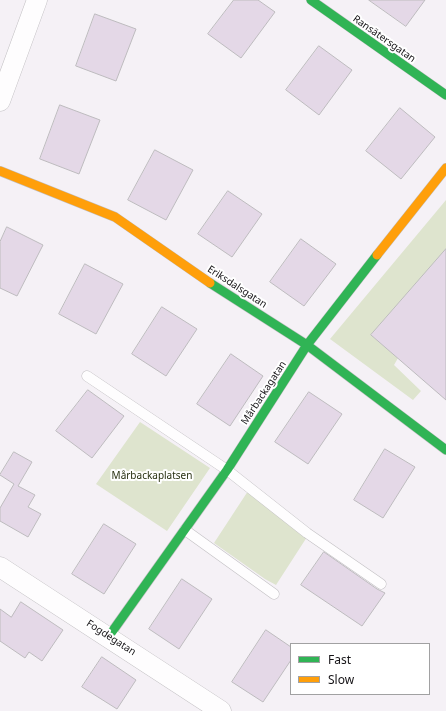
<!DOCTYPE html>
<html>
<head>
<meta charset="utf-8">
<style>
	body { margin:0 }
	#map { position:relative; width:446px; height:711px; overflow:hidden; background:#f5f1f6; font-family:"Noto Sans",sans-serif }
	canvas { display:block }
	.legend { position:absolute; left:290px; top:643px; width:140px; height:52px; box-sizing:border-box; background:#fff; border:1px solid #a1a1a2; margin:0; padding:5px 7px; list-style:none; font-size:12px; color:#151316 }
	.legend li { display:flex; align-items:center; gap:8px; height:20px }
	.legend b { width:20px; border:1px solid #a1a1a2 }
</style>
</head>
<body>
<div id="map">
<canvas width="446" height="711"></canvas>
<ul class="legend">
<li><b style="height:5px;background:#30b455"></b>Fast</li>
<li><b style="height:5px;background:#ff9f0a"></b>Slow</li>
</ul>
</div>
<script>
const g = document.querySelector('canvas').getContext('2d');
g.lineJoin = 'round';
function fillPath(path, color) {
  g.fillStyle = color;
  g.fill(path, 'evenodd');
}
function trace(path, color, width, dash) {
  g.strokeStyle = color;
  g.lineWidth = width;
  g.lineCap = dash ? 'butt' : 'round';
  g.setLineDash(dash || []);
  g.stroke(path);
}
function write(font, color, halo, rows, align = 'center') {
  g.font = font + ' "Noto Sans",sans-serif';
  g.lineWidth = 4;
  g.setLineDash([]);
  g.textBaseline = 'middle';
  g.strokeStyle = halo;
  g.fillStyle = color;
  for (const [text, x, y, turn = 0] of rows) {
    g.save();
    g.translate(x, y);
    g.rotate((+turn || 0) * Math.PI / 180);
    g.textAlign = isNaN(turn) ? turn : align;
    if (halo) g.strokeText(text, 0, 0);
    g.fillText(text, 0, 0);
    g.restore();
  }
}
fillPath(new Path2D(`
	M446 200V249L371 335 398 358 394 365 421 391 413 400 330 339Z
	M140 422 210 468 167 531 96 484Z
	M248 491 307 537 276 585 265 579 214 543Z`), '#dee4ce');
const building = new Path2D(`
	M234 0H258L275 12 241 58 208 34Z
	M369 0H425L406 26Z
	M95 14 136 29 116 81 76 66Z
	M319 46 352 70 319 115 286 90Z
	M60 105 100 120 79 174 40 159Z
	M400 108 435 137 401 179 366 151Z
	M155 150 193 170 166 220 128 200Z
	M228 191 262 214 232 257 198 234Z
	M7 227 43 245 17 296 0 288V242Z
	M301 239 336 264 304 306 270 282Z
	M446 249V400L371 335Z
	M85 264 123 284 96 334 59 314Z
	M162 307 197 329 166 376 132 354Z
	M231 354 263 376 230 426 197 404Z
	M88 390 124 416 92 458 56 431Z
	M309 392 342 414 308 464 275 442Z
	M385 449 415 467 383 518 354 500Z
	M14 452 32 462 18 486 35 495 28 507 41 514 28 537 0 521V508L14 484 0 475Z
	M104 524 136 544 104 594 72 574Z
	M324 552 377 589 385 593 362 626 301 585Z
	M182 579 212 599 179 649 149 629Z
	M21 602 63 630 42 661 29 652 25 658 0 641V609L11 617Z
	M266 630 291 647V660L263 702 232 682Z
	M102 657 136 680 117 709 82 687Z`);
fillPath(building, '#e4d8e7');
trace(building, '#bdbbbe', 1);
const lane = new Path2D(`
	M87 376 227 470 307 533 381 584
	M185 530 274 594`);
const street = new Path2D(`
	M0 101 37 0
	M0 567 221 711`);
const fast = new Path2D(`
	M311 0 446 95
	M210 283 307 345 446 450
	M109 636 227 470 307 345 377 255`);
const slow = new Path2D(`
	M0 171 115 217 210 283
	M377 255 446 168`);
trace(lane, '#c1bfc2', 11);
trace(street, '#c1bfc2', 21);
trace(fast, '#c1bfc2', 10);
trace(slow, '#c1bfc2', 10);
trace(lane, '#fefdfe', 10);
trace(street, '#fefdfe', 20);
trace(fast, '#30b455', 9);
trace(slow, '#ff9f0a', 9);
write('10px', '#151316', '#fff', [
	["Ransätersgatan",384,39,35],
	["Eriksdalsgatan",237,287,33],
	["Mårbackagatan",264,393,-57],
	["Fogdegatan",111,638,33]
]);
write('10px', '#273010', '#fff', [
	["Mårbackaplatsen",152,476]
]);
</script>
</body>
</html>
